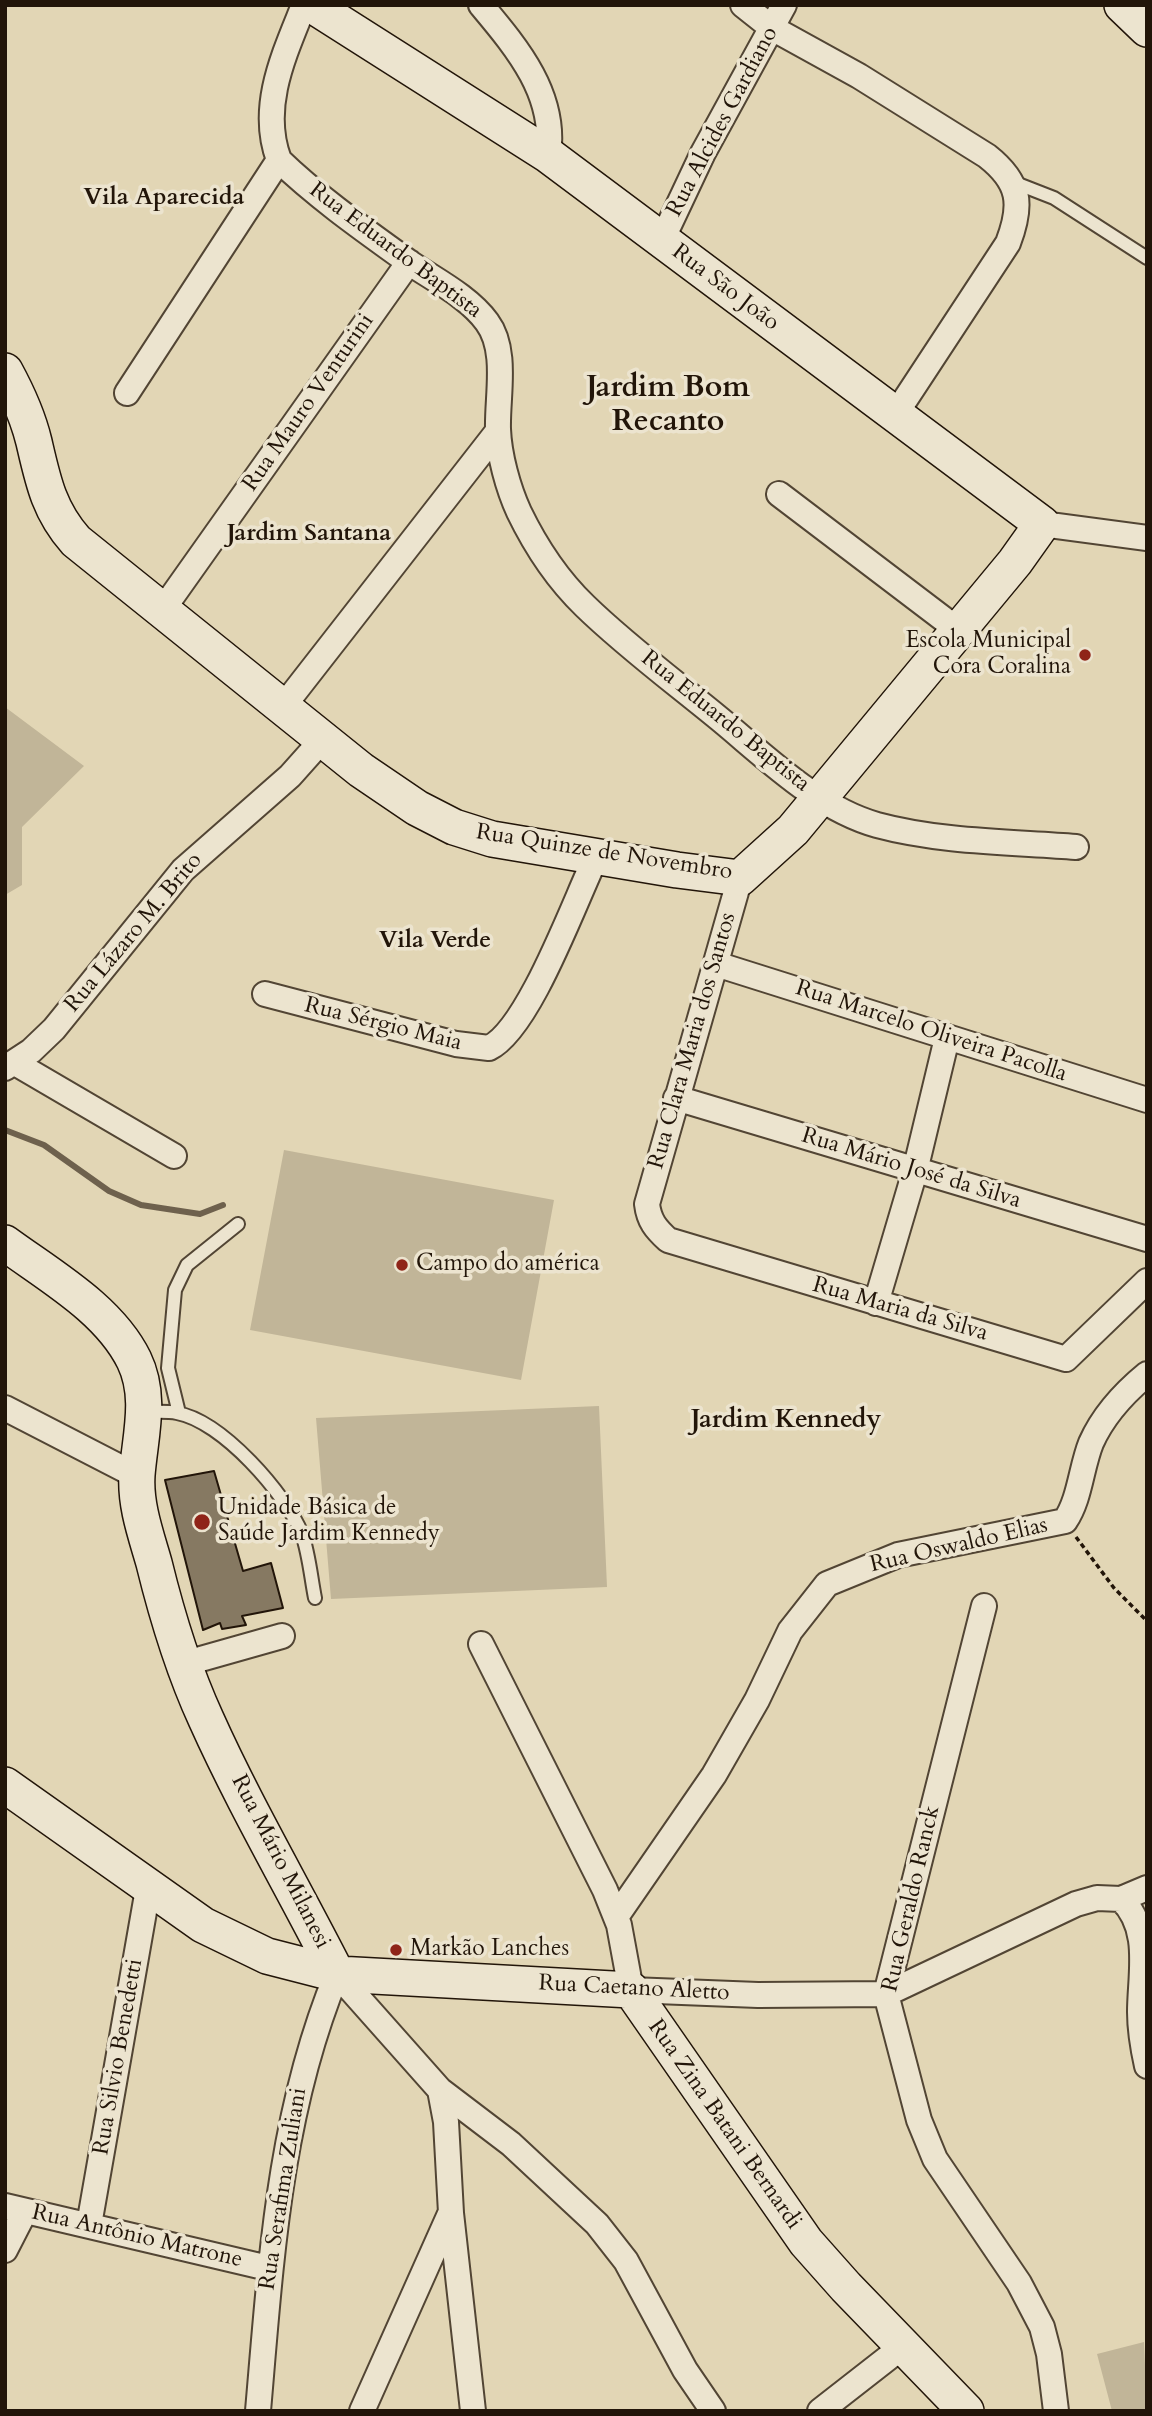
<!DOCTYPE html>
<html>
<head>
<meta charset="utf-8">
<style>
	body { margin:0 }
	#map { position:relative; width:1152px; height:2416px; overflow:hidden; background:#e2d6b5; font-family:Cardo,serif }
	canvas { display:block }
	.frame { position:absolute; inset:0; border:7px solid #221509; pointer-events:none }
</style>
</head>
<body>
<div id="map">
<canvas width="1152" height="2416"></canvas>
<div class="frame"></div>
</div>
<script>
const g = document.querySelector('canvas').getContext('2d');
g.lineJoin = 'round';
function fillPath(path, color) {
  g.fillStyle = color;
  g.fill(path, 'evenodd');
}
function trace(path, color, width, dash) {
  g.strokeStyle = color;
  g.lineWidth = width;
  g.lineCap = dash ? 'butt' : 'round';
  g.setLineDash(dash || []);
  g.stroke(path);
}
function write(font, color, halo, rows, align = 'center') {
  g.font = font + ' Cardo,serif';
  g.lineWidth = 7;
  g.setLineDash([]);
  g.textBaseline = 'middle';
  g.strokeStyle = halo;
  g.fillStyle = color;
  for (const [text, x, y, turn = 0] of rows) {
    g.save();
    g.translate(x, y);
    g.rotate((+turn || 0) * Math.PI / 180);
    g.textAlign = isNaN(turn) ? turn : align;
    if (halo) g.strokeText(text, 0, 0);
    g.fillText(text, 0, 0);
    g.restore();
  }
}
fillPath(new Path2D(`
	M5 707 84 766 22 827V885L5 895Z
	M284 1150 554 1200 521 1380 250 1330Z
	M599 1406 607 1587 331 1599 316 1418Z
	M1144 2342 1147 2411H1112L1097 2354Z`), '#c1b598');
trace(new Path2D(`
	M5 1130 44 1145 109 1191 141 1205 200 1214 223 1205`), '#6e614d', 6);
const building = new Path2D(`
	M214 1471 243 1571 271 1563 283 1608 242 1616 246 1625 222 1629 220 1623 203 1630 165 1480Z`);
fillPath(building, '#867962');
trace(building, '#221509', 2);
const lane = new Path2D(`
	M1013 182 1054 198 1147 258
	M145 1412C155 1412 167 1411 177 1413 222 1421 286 1494 302 1534 309 1554 311 1578 315 1598
	M179 1413 168 1368 175 1290 187 1265 238 1224`);
const street = new Path2D(`
	M304 5C284 55 259 107 279 160 317 197 367 232 410 263 435 280 469 297 487 322 508 350 497 396 498 429 499 455 508 488 519 512 535 545 558 580 585 606 625 645 672 680 716 716 764 755 816 808 877 825 940 842 1011 842 1076 847
	M481 5C517 48 557 95 548 155
	M743 5 772 28 859 76 987 156C1020 182 1023 204 1008 243L895 415
	M662 240 703 153 784 5
	M127 393 279 160
	M779 494 958 630
	M1042 524 1147 538
	M161 612 409 262
	M282 708 498 431
	M740 878 647 1204C649 1221 656 1229 668 1240L1066 1359 1147 1281
	M716 964 1147 1100
	M265 994 456 1044 489 1048C529 1029 575 900 596 857
	M15 1063 174 1156
	M5 1068 31 1051 54 1029 183 870 290 776 323 739
	M676 1098 1147 1239
	M876 1303 915 1171 947 1038
	M5 1408 137 1476
	M984 1606 886 1994 919 2120 935 2159 1019 2283 1042 2327 1049 2354 1056 2411
	M481 1644 605 1890 619 1925 631 1990 758 1995 886 1994 1076 1904 1097 1898 1121 1899C1152 1929 1140 1974 1140 2012 1140 2031 1143 2048 1147 2066
	M183 1664 282 1636
	M1121 1899 1147 1888
	M616 1917 714 1775 757 1700 790 1631 827 1584 898 1555 1065 1521C1080 1499 1081 1468 1091 1443 1103 1416 1125 1392 1147 1374
	M440 2090 446 2122 451 2213 473 2411
	M5 2206 268 2268
	M89 2225 148 1889
	M5 2250 25 2211
	M258 2411C271 2261 279 2114 337 1974L440 2090 511 2144 597 2224 626 2261 685 2370 713 2411
	M362 2411 450 2214
	M820 2411 902 2347`);
const secondary = new Path2D(`
	M1122 5 1147 29
	M5 371C17 393 28 417 34 442 43 481 49 511 76 541L361 770 417 808 454 827 492 839 677 870 740 878 793 830 1015 562 1042 524 548 155 312 5
	M5 1243C50 1276 109 1309 134 1360 152 1397 140 1436 137 1475 135 1505 146 1535 154 1563 167 1616 183 1669 206 1719 245 1806 294 1889 337 1974
	M5 1785 203 1925 267 1956 337 1974 631 1990 806 2242 846 2287 966 2411`);
trace(lane, '#524534', 16);
trace(street, '#524534', 28);
trace(secondary, '#221509', 38);
trace(new Path2D(`
	M1076 1537 1114 1588 1147 1621`), '#221509', 3.5, [5, 3.5]);
trace(lane, '#ece4cf', 12);
trace(street, '#ece4cf', 24);
trace(secondary, '#ece4cf', 35);
for (const [x, y, r, color] of [
	[1085,655,7,"#8f2418"],
	[402,1265,7,"#8f2418"],
	[202,1522,9,"#8f2418"],
	[396,1950,7,"#8f2418"]
]) {
  const dot = new Path2D();
  dot.arc(x, y, r, 0, 2 * Math.PI);
  g.fillStyle = color;
  g.fill(dot);
  trace(dot, '#ece4cf', 2.5);
}
write('23px', '#221509', '#ece4cf', [
	["Rua Alcides Gardiano",723,122,-62],
	["Rua Eduardo Baptista",395,251,37],
	["Rua São João",725,288,37],
	["Rua Mauro Venturini",309,403,-55],
	["Rua Eduardo Baptista",725,722,39],
	["Rua Quinze de Novembro",604,853,9],
	["Rua Lázaro M. Brito",134,933,-50],
	["Rua Sérgio Maia",383,1025,14],
	["Rua Marcelo Oliveira Pacolla",931,1032,18],
	["Rua Clara Maria dos Santos",693,1041,-74],
	["Rua Mário José da Silva",911,1169,17],
	["Rua Maria da Silva",900,1310,16],
	["Rua Oswaldo Elias",959,1546,-13],
	["Rua Mário Milanesi",280,1862,63],
	["Rua Geraldo Ranck",912,1899,-77],
	["Rua Caetano Aletto",634,1989,3],
	["Rua Silvio Benedetti",119,2057,-80],
	["Rua Zina Batani Bernardi",724,2125,55],
	["Rua Serafima Zuliani",284,2189,-81],
	["Rua Antônio Matrone",137,2237,13]
]);
write('23px', '#221509', '#ece4cf', [
	["Escola Municipal",1071,642,"right"],
	["Cora Coralina",1071,668,"right"],
	["Campo do américa",416,1265],
	["Unidade Básica de",218,1509],
	["Saúde Jardim Kennedy",218,1535],
	["Markão Lanches",410,1950]
], 'left');
write('bold 24px', '#221509', '#ece4cf', [
	["Vila Aparecida",164,198],
	["Jardim Santana",309,534],
	["Vila Verde",435,941]
]);
write('bold 26px', '#221509', '#ece4cf', [
	["Jardim Kennedy",786,1421]
]);
write('bold 30px', '#221509', '#ece4cf', [
	["Jardim Bom",668,389],
	["Recanto",668,423]
]);
</script>
</body>
</html>
